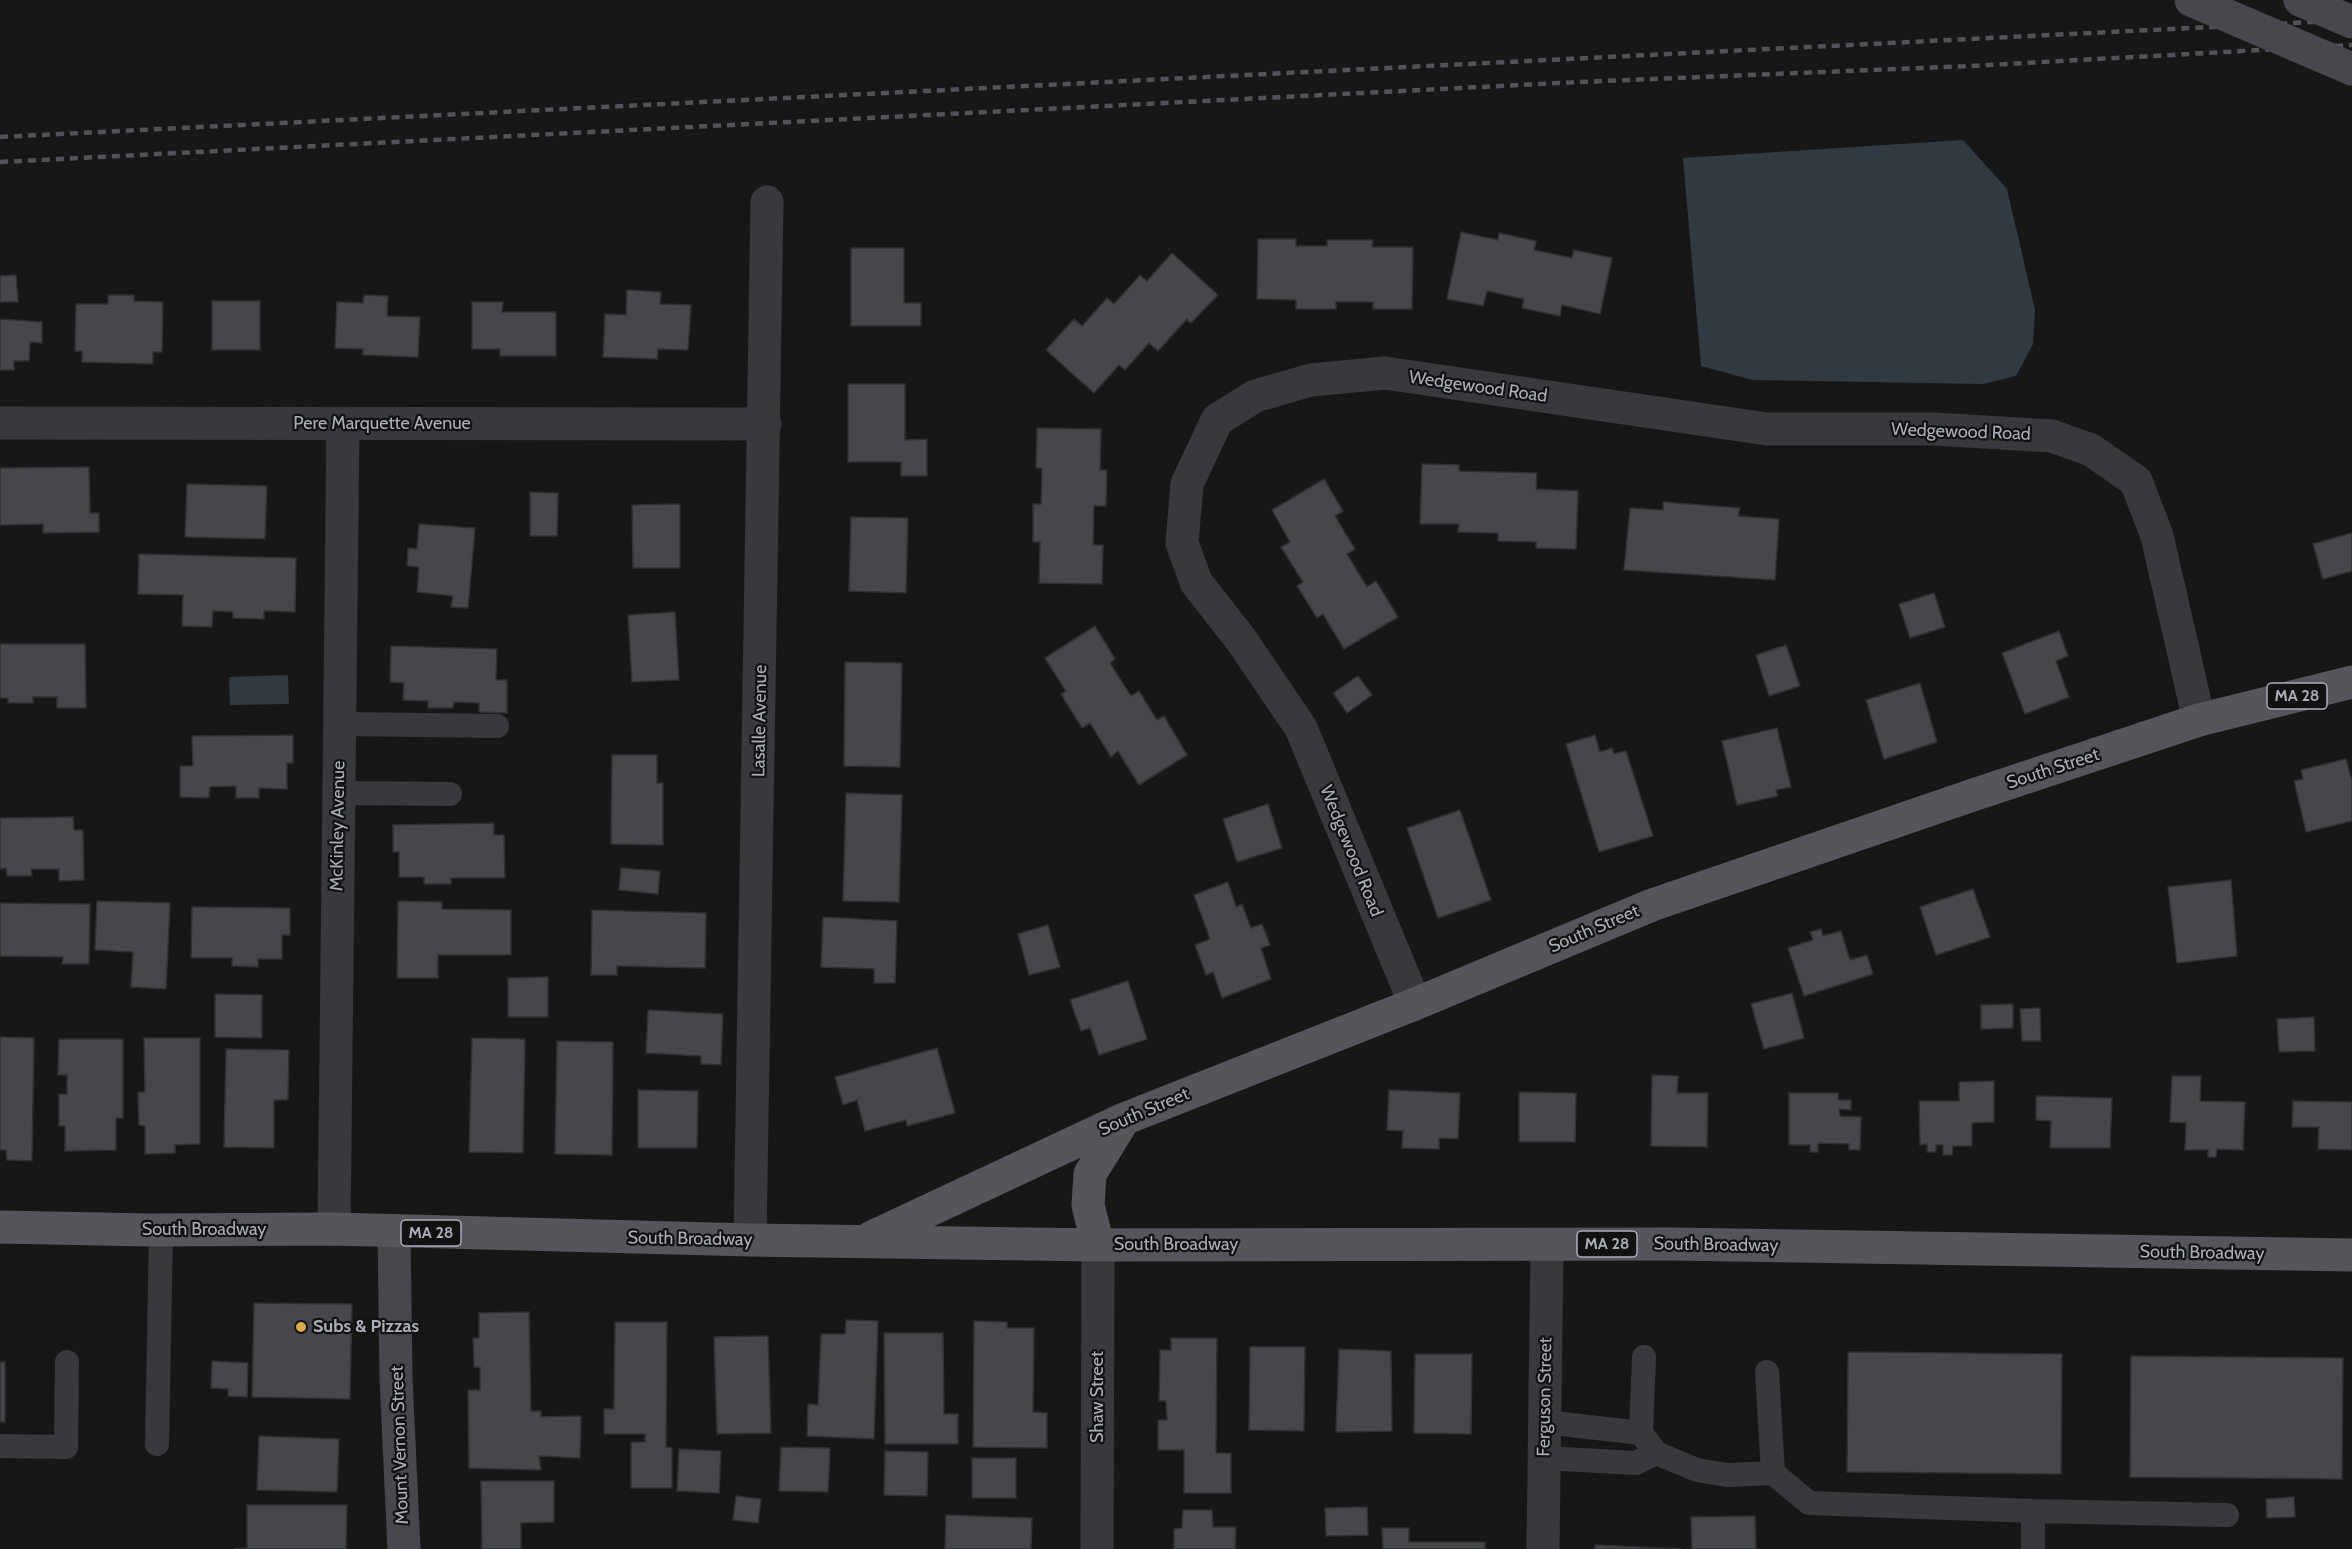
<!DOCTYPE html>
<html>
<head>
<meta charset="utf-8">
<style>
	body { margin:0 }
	canvas { display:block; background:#171718 }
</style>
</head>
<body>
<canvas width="2352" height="1549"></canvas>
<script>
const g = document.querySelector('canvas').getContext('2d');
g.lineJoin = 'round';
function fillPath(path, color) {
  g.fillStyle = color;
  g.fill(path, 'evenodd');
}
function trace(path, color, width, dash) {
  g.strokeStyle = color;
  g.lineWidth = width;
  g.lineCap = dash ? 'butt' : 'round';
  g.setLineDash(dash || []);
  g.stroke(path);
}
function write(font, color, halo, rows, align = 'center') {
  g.font = font + ' Cabin,sans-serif';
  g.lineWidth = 4.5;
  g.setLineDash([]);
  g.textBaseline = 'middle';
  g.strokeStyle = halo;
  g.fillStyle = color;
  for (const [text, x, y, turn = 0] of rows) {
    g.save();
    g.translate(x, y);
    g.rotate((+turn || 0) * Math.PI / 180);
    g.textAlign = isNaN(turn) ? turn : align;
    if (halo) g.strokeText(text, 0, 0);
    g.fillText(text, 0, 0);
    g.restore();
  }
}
fillPath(new Path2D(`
	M1963 140 2007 189 2035 310 2033 344 2016 376 1983 384 1753 380 1701 366 1683 158Z
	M288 675 289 704 230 705 229 677Z`), '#313a40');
const building = new Path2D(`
	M1461 232 1498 240 1499 233 1536 241 1534 250 1572 258 1574 250 1612 258 1600 314 1562 305 1560 316 1522 308 1524 299 1487 291 1483 306 1447 299Z
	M1258 239H1296V246H1327V240H1373L1372 247H1413L1412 309H1373V302H1336V309H1296V300L1257 299Z
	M851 248H904V303H921V326H851Z
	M1172 253 1218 295 1191 323 1187 319 1158 351 1149 343 1125 370 1119 365 1094 393 1046 350 1074 319 1082 326 1107 298 1114 304 1140 275 1147 281Z
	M16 275 18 302H0V276Z
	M627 290 661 292 660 304 691 305 688 350 658 349 657 359 603 357 605 314 626 315Z
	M108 295H134V301L163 302 162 352H153V364L82 362V351H75L76 304H108Z
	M364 295 388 296 387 316 420 317 418 357 363 355V349L335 348 337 302 363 303Z
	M212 301H260V350H212Z
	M472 302H503L502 312H556V356H500V349H472Z
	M0 319 42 322V343L30 342 29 361H14V370H0Z
	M848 384H905V440L927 439V476H901V462H848Z
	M1037 428 1101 429 1100 470H1107L1106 506H1094L1093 545H1103L1102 584 1039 583 1040 542H1033V504H1041L1042 468H1036Z
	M1422 464 1459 465V471L1537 473 1536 489 1578 491 1576 549 1536 548V542L1498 541V533L1458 532 1459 524H1420Z
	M89 467 90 513H99V532L43 533V524L0 525V468Z
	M1324 479 1343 511 1335 516 1355 549 1347 554 1367 587 1376 581 1398 617 1344 649 1323 614 1317 618 1297 586 1303 582 1281 547 1290 542 1272 510Z
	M187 484 267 486 265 539 185 537Z
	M530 492 558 493 557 536H530Z
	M1663 502 1740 508 1738 516 1779 519 1775 580 1624 570 1630 508 1663 510Z
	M680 504V568H633L632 505Z
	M851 517 908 518 906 593 849 591Z
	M419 524 475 528 468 608 451 607 453 596 417 592 419 567 407 566 408 548 417 549Z
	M2352 533V571L2323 579 2313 544Z
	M139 554 296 558 295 612 264 611V619L233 618V612L213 611 212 627 182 626 183 595 138 594Z
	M1934 593 1945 627 1910 638 1899 604Z
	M675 612 679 680 632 682 628 615Z
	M1095 626 1115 659 1110 663 1131 696 1139 691 1157 720 1164 716 1187 755 1139 785 1118 751 1111 757 1090 723 1082 728 1061 694 1066 691 1045 658Z
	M2059 631 2068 656 2056 661 2069 697 2025 714 2002 653Z
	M0 644H85L86 708H57V697H33V703H8V698H0Z
	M1786 645 1800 686 1769 696 1756 655Z
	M391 646 497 649 496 680H507V713L479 712V703L454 702 453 708H428V701L403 700 404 683 390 682Z
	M845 662 902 663 900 767 844 766Z
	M1358 676 1372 695 1347 713 1333 693Z
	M1920 683 1937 742 1884 759 1866 700Z
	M1777 728 1791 787 1776 790 1778 796 1737 805 1722 741Z
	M293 735V763H287V789L259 788V798H236V786L210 787 209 798 180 797V766H193L192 736Z
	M1595 735 1600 752 1612 748 1614 754 1626 751 1653 836 1599 852 1566 744Z
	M612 755H657V783H663V845L611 844Z
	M2346 759 2352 781V821L2306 832 2294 781 2303 779 2301 770Z
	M846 793 902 795 899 902 843 901Z
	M1268 804 1282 848 1237 862 1223 819Z
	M1460 810 1491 900 1438 918 1407 828Z
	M73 817 74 830H83L84 880 59 881V869H31L32 876H7L6 868 0 869V818Z
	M494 823V835H504L505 878H451V884H424V877H399V852H393V825Z
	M621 868 660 871 658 894 619 890Z
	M2231 880 2237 956 2177 963 2168 887Z
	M1228 882 1236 907 1242 904 1251 928 1262 924 1270 945 1261 948 1271 979 1222 998 1213 972 1206 975 1195 945 1210 939 1194 895Z
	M1973 889 1990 937 1936 955 1920 907Z
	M97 901 170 903 166 989 131 987 133 952 95 950Z
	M398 901 442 902V909L511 910V955H438V978H397Z
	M0 903 90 904 89 964H62L63 957 0 956Z
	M192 907 290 908V935H282V959H258V967L232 966V958H191Z
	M592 910 706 913 705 968 617 966V975H591Z
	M823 917 897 921 895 983H874V969L821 967Z
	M1048 925 1060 967 1029 975 1018 934Z
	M1821 929 1823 936 1841 931 1850 960 1867 955 1873 974 1804 996 1788 948 1813 940 1810 932Z
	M548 977V1017H508V978Z
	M1128 981 1147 1039 1099 1055 1090 1028 1081 1031 1070 1000Z
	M1792 993 1804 1038 1764 1049 1751 1004Z
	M215 994 262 995V1038L215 1037Z
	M2013 1004V1028L1981 1029V1005Z
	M2040 1008 2041 1041H2022L2020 1009Z
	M648 1010 723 1014 721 1065 701 1064V1056L646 1053Z
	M2314 1017 2315 1051 2279 1052 2277 1019Z
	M0 1037 34 1038 32 1161 7 1160 6 1150H0Z
	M144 1038H200V1144L175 1145V1153L145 1154V1126L139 1125 138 1092H145Z
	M472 1038 525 1039 523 1153 469 1152Z
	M59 1039H123V1118H116V1150L65 1151V1126H59V1094H67V1075H58Z
	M557 1041 613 1042 612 1155 555 1154Z
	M937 1048 955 1113 907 1126 906 1120 865 1131 857 1100 843 1105 835 1077Z
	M226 1049 289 1050 288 1100H274V1148L224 1147Z
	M1652 1075 1678 1076 1677 1093H1708L1707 1147 1651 1146Z
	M2172 1076H2201L2200 1101 2245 1102 2243 1150 2217 1149 2216 1157H2208V1150H2185L2186 1123 2170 1122Z
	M1994 1081V1122L1972 1123V1146H1953L1952 1155H1943V1145H1936V1152H1927V1144L1920 1145 1919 1101H1959V1082Z
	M638 1090 698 1091 697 1148H638Z
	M1389 1090 1460 1093 1458 1139 1439 1138V1149L1402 1148 1403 1131 1387 1130Z
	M1519 1092 1576 1093 1575 1142H1519Z
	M1789 1093H1838V1100H1851V1110L1839 1109 1840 1116 1861 1117 1860 1150H1849V1144L1818 1143V1152H1810V1145H1789Z
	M2036 1096 2112 1098 2110 1148H2050L2051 1121 2036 1120Z
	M2293 1101 2352 1102V1150L2318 1149 2319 1127H2292Z
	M254 1303 352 1304 350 1399 252 1397Z
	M529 1312 531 1411H541V1417L581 1416 580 1458 539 1456 541 1470 469 1468 468 1390H480V1367H474L473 1338H479V1313Z
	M846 1320 878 1321 874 1439 807 1436 808 1404 818 1405 821 1334H845Z
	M974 1321 1007 1322V1328H1034L1033 1412 1047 1413V1448L973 1447Z
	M615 1322H667L666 1447 672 1448V1488H631V1442H645V1434H604V1409H614Z
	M884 1333H943L944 1414H958V1444H885Z
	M768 1336 771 1433 717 1434 714 1337Z
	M1171 1338H1217L1216 1453H1231V1493H1184V1450H1158V1420H1167L1166 1401H1159L1160 1350H1171Z
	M1250 1347H1305L1304 1431 1249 1430Z
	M1339 1349 1391 1351 1392 1431 1336 1432Z
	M1848 1352 2062 1354 2061 1474 1847 1472Z
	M1415 1354H1472L1471 1434 1414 1433Z
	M2131 1356 2343 1358 2342 1479 2130 1477Z
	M212 1361 248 1363 247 1397 228 1396V1389L211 1388Z
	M0 1362H5V1422H0Z
	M259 1436 339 1439 337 1492 257 1490Z
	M781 1447 830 1448 828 1492 779 1491Z
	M679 1449 721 1451 719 1493 677 1491Z
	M885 1451 928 1452 927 1496 884 1495Z
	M972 1458H1016V1498H972Z
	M481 1481H554V1522L521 1523V1549H482Z
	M736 1496 761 1499 758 1523 733 1520Z
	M2294 1497 2295 1517 2267 1518 2266 1499Z
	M247 1505H347L346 1549H234L247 1548Z
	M1367 1507 1368 1535 1326 1536 1325 1508Z
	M1183 1510H1212L1213 1527H1236L1235 1549H1174V1529L1182 1528Z
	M946 1515 1032 1518 1031 1549H945Z
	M1755 1516 1756 1549H1692L1691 1517Z
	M1382 1528H1409V1542H1485V1549H1383Z
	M1595 1545 1681 1549H1595Z`);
fillPath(building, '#46474b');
trace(building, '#313134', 1.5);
trace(new Path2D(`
	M340 724 497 726
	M339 793 450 794
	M1767 1372 1773 1473 1809 1503 2033 1511V1549
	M1545 1422 1641 1433 1656 1453 1697 1470 1727 1475 1773 1473
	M1641 1433 1644 1357
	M157 1444 161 1230
	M0 1446 66 1447 67 1362
	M1544 1458 1636 1463 1656 1453
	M2033 1511 2227 1515`), '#38393d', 24);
trace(new Path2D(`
	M0 423 765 424
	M1415 1004 1301 728 1242 641 1196 582 1182 543 1187 484 1217 420 1255 396 1311 380 1385 373 1767 429H1934L2052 436 2091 450 2136 481 2157 536 2199 720
	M334 1229 343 424
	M750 1240 767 202
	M1097 1549 1098 1245
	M1543 1549 1547 1245`), '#38393d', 33);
trace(new Path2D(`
	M394 1232 396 1378 404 1549`), '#46484d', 33);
trace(new Path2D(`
	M0 1227 150 1230 334 1229 750 1240 1098 1245 1673 1244 2352 1255
	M870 1238 1124 1119 1415 1004 1652 905 1970 796 2199 720 2352 682
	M1098 1245 1088 1205 1090 1174 1124 1119`), '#54565c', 33);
trace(new Path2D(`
	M0 137 2352 20
	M0 162 1579 82 1970 66 2352 45`), '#515358', 4.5, [8, 6]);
trace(new Path2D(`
	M2191 0 2352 69
	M2300 0 2352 22`), '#46484d', 33);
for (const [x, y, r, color] of [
	[301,1327,6,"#dea849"]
]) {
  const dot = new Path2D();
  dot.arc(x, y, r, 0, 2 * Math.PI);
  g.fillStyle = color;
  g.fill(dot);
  trace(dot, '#121213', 2);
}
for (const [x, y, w] of [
	[2297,696,60],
	[431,1233,60],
	[1607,1244,60]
]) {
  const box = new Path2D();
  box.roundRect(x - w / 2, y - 13, w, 26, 4.5);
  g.fillStyle = '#121213';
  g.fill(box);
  trace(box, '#aaaeb7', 1.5);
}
write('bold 16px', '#aaaeb7', null, [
	["MA 28",2297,696],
	["MA 28",431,1233],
	["MA 28",1607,1244]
]);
write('18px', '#aaaeb7', '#121213', [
	["Wedgewood Road",1478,387,8],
	["Pere Marquette Avenue",382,424],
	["Wedgewood Road",1961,432,2],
	["Lasalle Avenue",760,721,-89],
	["South Street",2053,769,-18],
	["McKinley Avenue",338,826,-89],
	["Wedgewood Road",1351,851,68],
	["South Street",1594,929,-23],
	["South Street",1144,1112,-23],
	["South Broadway",204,1230],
	["South Broadway",690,1239,1],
	["South Broadway",1176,1245],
	["South Broadway",1716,1245,1],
	["South Broadway",2202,1253,1],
	["Shaw Street",1098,1397,-90],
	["Ferguson Street",1545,1397,-89],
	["Mount Vernon Street",400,1445,-92]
]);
write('bold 18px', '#aaaeb7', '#121213', [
	["Subs & Pizzas",313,1327]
], 'left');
</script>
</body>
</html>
